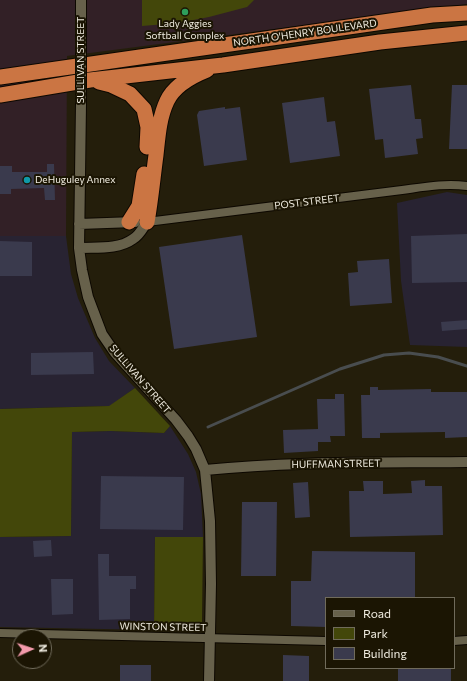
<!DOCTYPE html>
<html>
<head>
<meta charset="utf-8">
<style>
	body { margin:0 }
	#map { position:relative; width:467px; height:681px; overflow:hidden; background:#241e0b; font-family:Commissioner,sans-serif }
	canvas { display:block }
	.legend { position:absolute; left:325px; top:597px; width:130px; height:72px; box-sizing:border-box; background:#1b1503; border:1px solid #706b5b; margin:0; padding:5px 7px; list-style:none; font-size:12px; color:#efebdf }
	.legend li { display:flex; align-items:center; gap:8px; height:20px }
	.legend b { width:20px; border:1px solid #706b5b }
	.north { position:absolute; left:12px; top:629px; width:40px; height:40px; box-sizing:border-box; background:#1b1503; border:1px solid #706b5b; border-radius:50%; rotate:87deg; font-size:11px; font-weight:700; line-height:16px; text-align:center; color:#efebdf }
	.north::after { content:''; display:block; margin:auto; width:14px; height:18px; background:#f39aab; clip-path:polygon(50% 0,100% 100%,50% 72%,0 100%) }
</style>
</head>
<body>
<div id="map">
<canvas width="467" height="681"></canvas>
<ul class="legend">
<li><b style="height:5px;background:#67614b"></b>Road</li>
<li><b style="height:11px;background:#43470a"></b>Park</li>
<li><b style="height:11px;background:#3a3a4d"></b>Building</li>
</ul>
<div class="north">N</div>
</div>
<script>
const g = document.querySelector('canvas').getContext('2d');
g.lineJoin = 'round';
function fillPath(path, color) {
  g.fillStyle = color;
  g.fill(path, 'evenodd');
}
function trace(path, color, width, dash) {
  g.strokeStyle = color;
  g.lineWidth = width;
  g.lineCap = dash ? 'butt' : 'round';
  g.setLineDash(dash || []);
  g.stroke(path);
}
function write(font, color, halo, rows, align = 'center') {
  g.font = font + ' Commissioner,sans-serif';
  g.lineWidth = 4;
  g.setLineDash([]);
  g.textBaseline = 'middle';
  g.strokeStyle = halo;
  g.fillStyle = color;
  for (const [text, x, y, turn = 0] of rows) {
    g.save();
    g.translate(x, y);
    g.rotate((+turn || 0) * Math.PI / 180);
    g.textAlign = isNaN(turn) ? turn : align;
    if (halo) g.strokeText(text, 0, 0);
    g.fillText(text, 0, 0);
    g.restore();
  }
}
fillPath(new Path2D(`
	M447 192 467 195V347L410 345 401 281 397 203Z
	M0 236H66L71 274 78 298 95 338 109 361 135 388 110 406 0 409Z
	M170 426 188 454 196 472 201 494 203 537H155L154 630 0 627V537L71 536 72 432 111 431 164 433Z`), '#282332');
fillPath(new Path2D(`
	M0 0H467V4L67 56 66 236H0Z`), '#322026');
fillPath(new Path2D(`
	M142 0H254L247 7 209 17 178 23 142 26Z
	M135 388 170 426 164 433 111 431 72 432 71 536 0 537V409L109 406Z
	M155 537H203L202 622 194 631 154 630Z`), '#43470a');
trace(new Path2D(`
	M208 427 340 369 384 355 409 353 438 357 467 366`), '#494d4f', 3);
fillPath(new Path2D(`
	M411 85 415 119H421L423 138 416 139 418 154 385 158 383 139 375 140 369 89Z
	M452 85H467V149H449Z
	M324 97 327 122 335 121 340 156 290 163 282 103Z
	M225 107V109L240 107 247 160 204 166 197 115 199 111Z
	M47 164H54L55 200H45L44 188 11 189V194H0V166H12V172H47Z
	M467 234V282L412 283 411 236Z
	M242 235 257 337 174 349 159 247Z
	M0 241 32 242V276H0Z
	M389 259 392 303 350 306 348 273 358 272 357 261Z
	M467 320V329L442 331 441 322Z
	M93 352 94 374 31 375V353Z
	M370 387H378V390L431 389V392H467V437L445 438V432L380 433V438H362L361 395H370Z
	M335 394H344L345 436H330L331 442H318V451L284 453 283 430 318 429 317 399H335Z
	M101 476 184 477 183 530 100 529Z
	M425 480V486H442L443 535 350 537 349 491H364L363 481H383V494L412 493 411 481Z
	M308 482 310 517 295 518 293 483Z
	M242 502H277L276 576H241Z
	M51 540 52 556 34 557 33 541Z
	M312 551 415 552V598H326V627L291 626V581H311Z
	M98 554H109V576H136V589H130V619L99 620Z
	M51 579H73V614L52 615Z
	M283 655 309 656V681H283Z
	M120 665H151V681H120Z
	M398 668H451V681H398Z`), '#3a3a4d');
const minor = new Path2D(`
	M147 222 402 190C424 187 445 183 467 186
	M0 633 326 641
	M454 641 467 640`);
const tertiary = new Path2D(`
	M81 0V44
	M81 104 79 248 82 270 88 297 102 334 115 353 176 420 188 436 196 449 205 470 210 521 211 584 209 681
	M79 224 135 222
	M79 248C96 247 118 250 133 239 139 236 143 228 147 222
	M205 470C291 461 380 463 467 462`);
const motorway = new Path2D(`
	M0 77 432 15 467 13
	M99 82 111 85 130 94 144 109 148 127 147 147
	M0 95 90 80 223 65 380 42 467 33
	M129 222 139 206 144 174
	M147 222C151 200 153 177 156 155 158 137 159 118 167 101 174 86 192 76 207 70`);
trace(minor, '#0d0800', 10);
trace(tertiary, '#0d0800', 12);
trace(motorway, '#0d0800', 17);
trace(minor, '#67614b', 8);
trace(tertiary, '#67614b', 10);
trace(motorway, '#cb7543', 15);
const tertiaryBridge = new Path2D(`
	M81 104V44`);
trace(tertiaryBridge, '#0d0800', 12, []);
trace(tertiaryBridge, '#67614b', 10);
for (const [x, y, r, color] of [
	[185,12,4,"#2e9e5b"],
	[27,180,4,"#0f9aa8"]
]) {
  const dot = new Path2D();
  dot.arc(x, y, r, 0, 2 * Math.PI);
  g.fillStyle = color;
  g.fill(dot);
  trace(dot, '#1b1503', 1.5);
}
write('10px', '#efebdf', '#1b1503', [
	["Lady Aggies",185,24],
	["Softball Complex",185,36],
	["DeHuguley Annex",35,180,"left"]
]);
write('10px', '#efebdf', '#1b1503', [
	["NORTH O'HENRY BOULEVARD",305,33,-8],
	["SULLIVAN STREET",81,60,-90],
	["POST STREET",307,202,-7],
	["SULLIVAN STREET",140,379,49],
	["HUFFMAN STREET",336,464,-1],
	["WINSTON STREET",163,627,1]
]);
</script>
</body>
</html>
